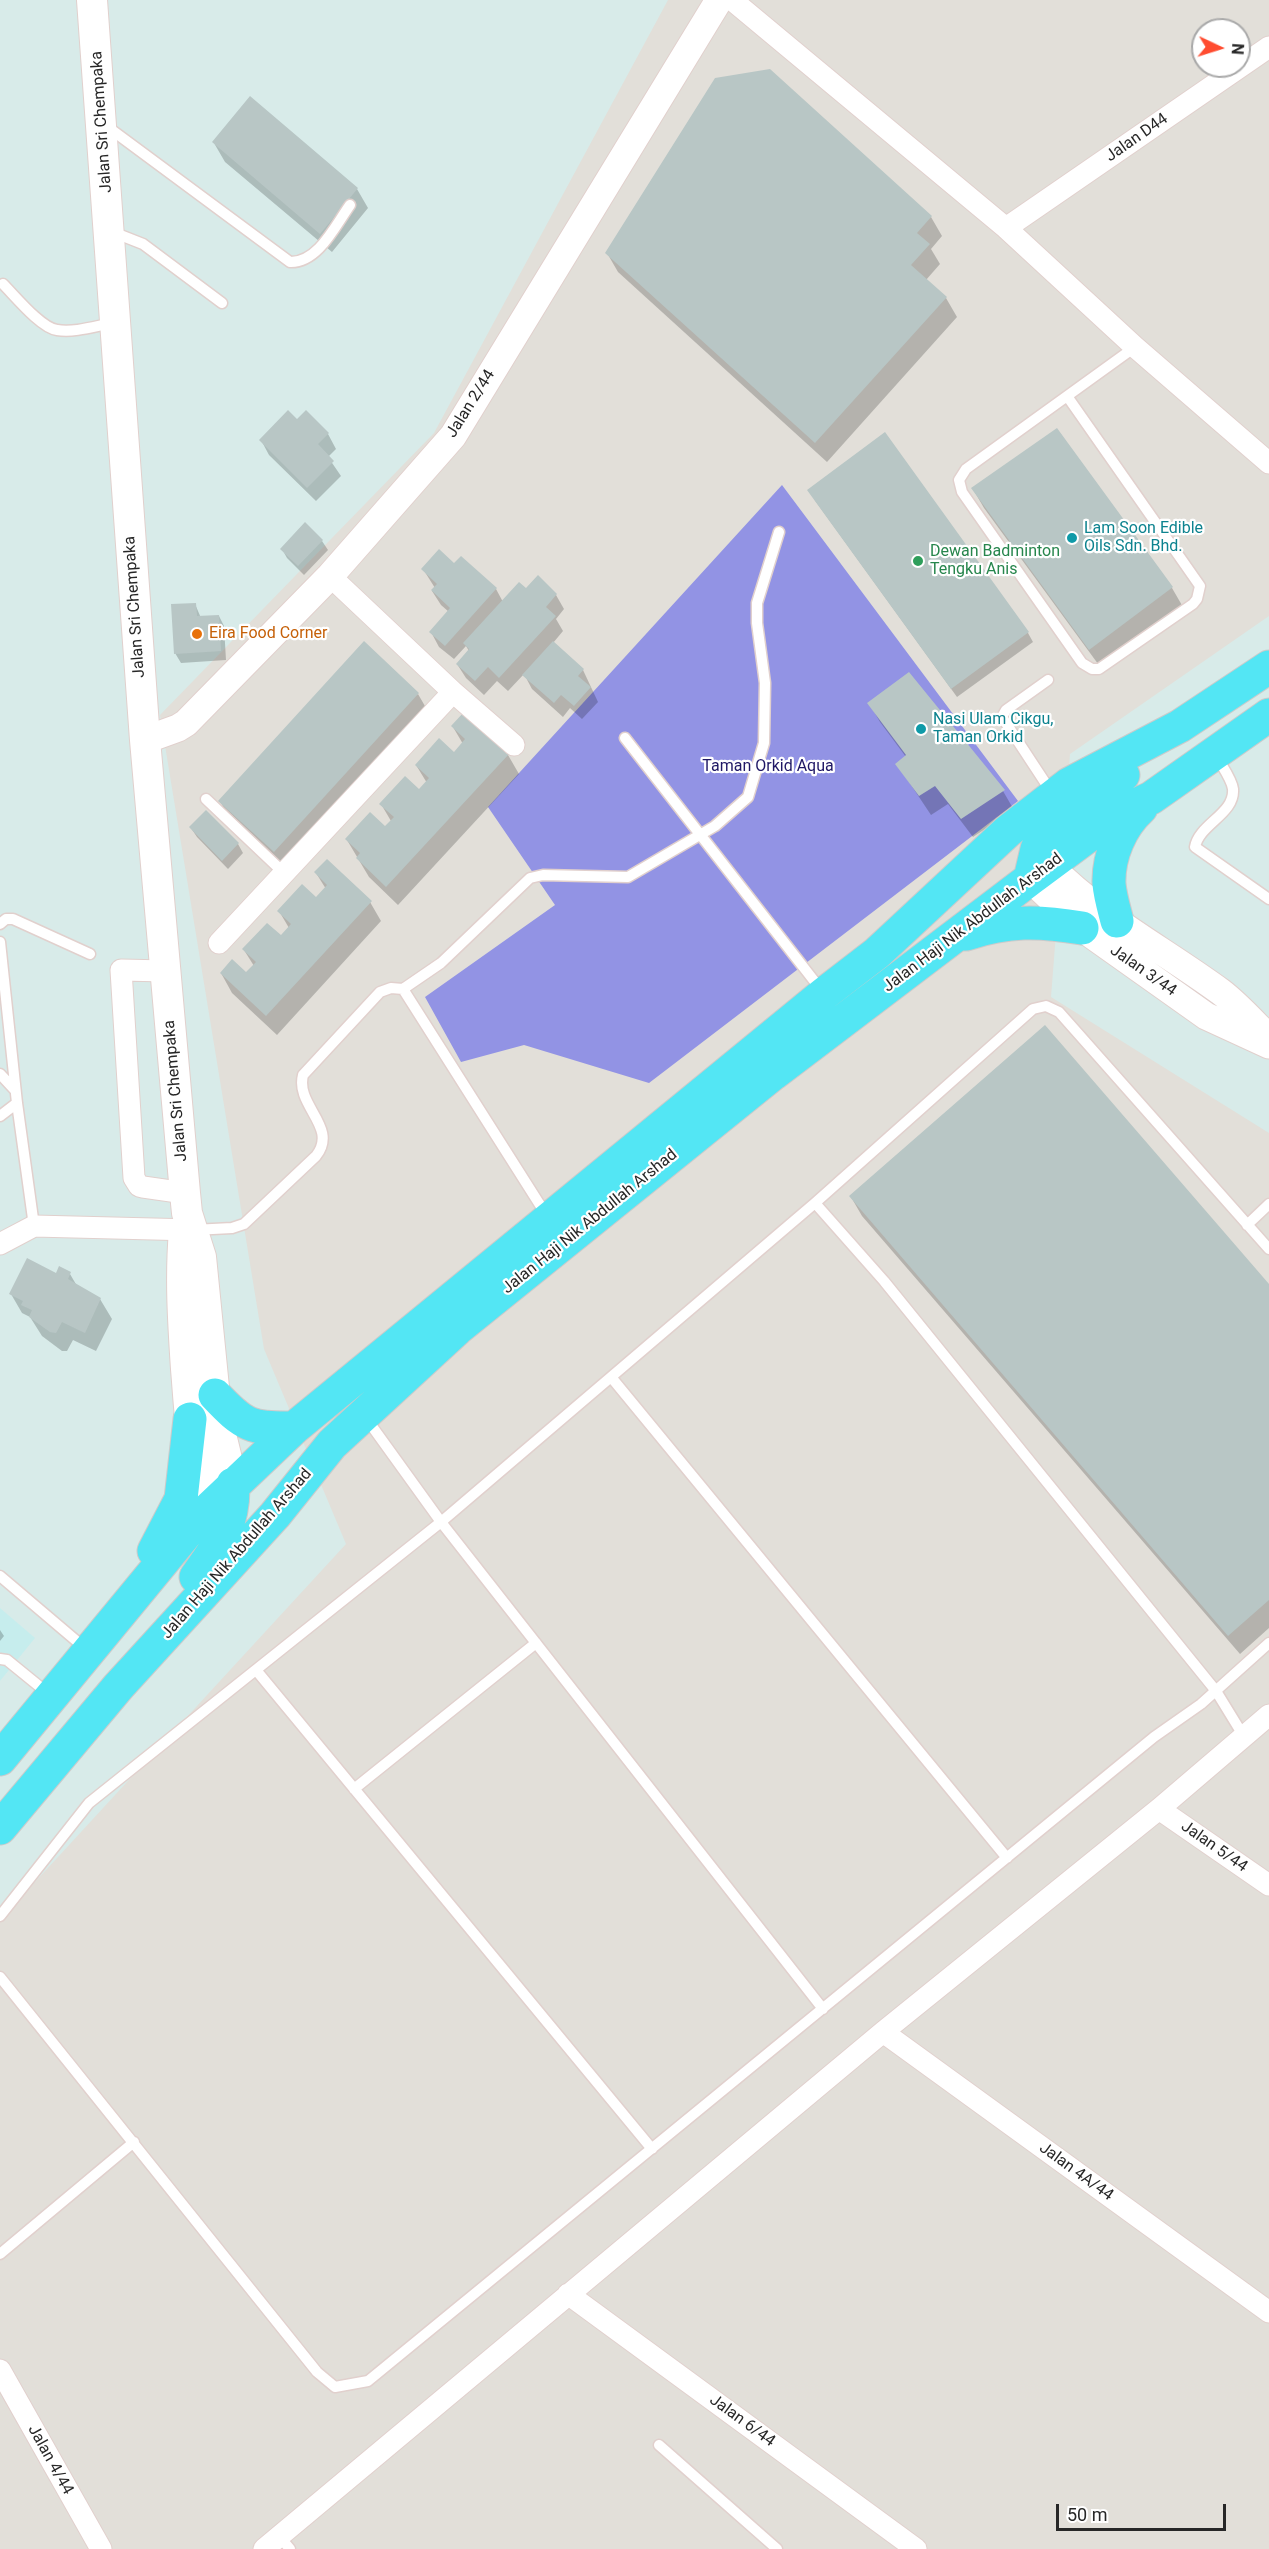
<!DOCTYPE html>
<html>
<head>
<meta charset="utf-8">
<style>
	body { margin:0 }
	#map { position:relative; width:1269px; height:2549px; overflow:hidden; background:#d8ebe9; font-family:Roboto,sans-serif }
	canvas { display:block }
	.north { position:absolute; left:1191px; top:18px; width:60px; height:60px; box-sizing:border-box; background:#fff; border:2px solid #a9a9a9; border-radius:50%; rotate:94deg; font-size:16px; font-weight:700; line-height:24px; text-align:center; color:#272727 }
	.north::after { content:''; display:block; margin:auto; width:21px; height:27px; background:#ff4c30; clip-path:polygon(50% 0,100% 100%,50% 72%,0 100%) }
	.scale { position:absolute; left:1056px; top:2504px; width:170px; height:27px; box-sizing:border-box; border:3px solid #272727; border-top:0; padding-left:8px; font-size:18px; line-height:21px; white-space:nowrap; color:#272727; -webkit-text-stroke:4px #fff; paint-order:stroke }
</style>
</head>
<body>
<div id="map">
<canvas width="1269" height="2549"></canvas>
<div class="north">N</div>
<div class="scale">50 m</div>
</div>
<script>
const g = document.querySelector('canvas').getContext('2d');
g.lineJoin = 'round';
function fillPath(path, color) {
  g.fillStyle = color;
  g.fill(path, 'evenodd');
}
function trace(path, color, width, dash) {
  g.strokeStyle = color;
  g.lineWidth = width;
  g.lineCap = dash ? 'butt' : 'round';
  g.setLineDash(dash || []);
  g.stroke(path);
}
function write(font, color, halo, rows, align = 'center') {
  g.font = font + ' Roboto,sans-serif';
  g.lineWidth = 4.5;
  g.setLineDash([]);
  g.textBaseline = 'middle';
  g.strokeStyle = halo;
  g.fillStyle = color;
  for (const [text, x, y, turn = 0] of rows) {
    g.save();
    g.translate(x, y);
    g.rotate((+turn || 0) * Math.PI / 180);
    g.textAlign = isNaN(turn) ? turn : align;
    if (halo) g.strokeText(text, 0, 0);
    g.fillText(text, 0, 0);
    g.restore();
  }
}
fillPath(new Path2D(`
	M668 0H1269V616L1070 754 1051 997 1269 1133V2549H0V1920L346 1544 264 1349 160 715 434 433ZM1203 30H1239V66H1203Z`), '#e2dfd9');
fillPath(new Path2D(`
	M0 1608 35 1638 0 1681Z`), '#c6eded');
fillPath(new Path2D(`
	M782 485 1018 801 649 1083 524 1045 461 1062 425 997 555 905 488 807Z`), '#9293e4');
fillPath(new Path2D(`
	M250 99 357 189 368 208 332 252 225 162 214 143Z
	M931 217 942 236 931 249 940 264 926 280 946 298 957 317 827 462 618 272 607 253Z
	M306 412 328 434 336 449 328 457 341 476 316 501 269 455 261 440 297 421Z
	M973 489 1172 588 1183 607 1101 668 984 508Z
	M814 499 1028 633 1033 642 957 697Z
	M322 541 328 550 304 575 287 558 282 549Z
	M454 565 496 589 503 602 526 590 556 595 564 609 556 619 563 631 553 643 583 670 598 702 582 719 570 708 563 717 532 689 524 674 508 691 497 681 484 695 466 678 457 664 469 651 466 646 454 659 439 647 431 632 449 612 441 605 432 591 435 588 423 569Z
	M195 604 201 618 219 616 224 626 226 660 181 663 175 653Z
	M418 694 429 713 285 871 231 821 220 801Z
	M869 703 1003 791 1014 810 973 837 948 804 931 815 897 764 906 757 880 722Z
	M453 727 508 755 519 774 398 905 369 877 347 840 385 828 391 821 381 804 419 791 427 783 416 765 454 754 463 744Z
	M191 828 238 844 243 853 228 869 197 837Z
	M316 873 370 902 381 921 277 1035 232 993 221 973 246 974 254 966 244 950 281 937 289 928 279 911 316 899 326 889Z
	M851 1197 1269 1287V1628L1240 1654 862 1216Z
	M70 1274 77 1286 100 1299 112 1319 96 1351 73 1340 67 1351H62L42 1336 30 1317 22 1313 11 1294 56 1275Z
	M0 1630 4 1636 0 1641Z`), '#0003');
fillPath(new Path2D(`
	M770 69 932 216 917 233 930 244 911 265 947 297 815 443 605 253 715 78Z
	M250 96 358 188 320 234 212 142Z
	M288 410 297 419 306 410 329 433 318 444 334 461 307 488 259 440Z
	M1057 428 1173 587 1089 650 971 488Z
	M885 432 1029 632 951 689 807 490Z
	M305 522 323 540 298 566 280 549Z
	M439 549 454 563 461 556 497 588 445 646 429 632 450 608 431 590 437 584 421 569Z
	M538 575 557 594 546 607 556 616 499 678 488 667 475 681 456 664 469 649 463 643 519 582 526 588Z
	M196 603 197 616 219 615 221 651 174 654 171 604Z
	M364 641 419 693 274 852 218 801Z
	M553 641 584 669 578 676 591 687 574 706 561 695 554 703 522 675Z
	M909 672 1005 790 961 819 935 786 919 796 895 764 906 755 867 703Z
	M464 712 509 754 386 887 356 858 360 853 345 839 370 812 385 826 394 817 379 804 405 776 419 789 429 778 415 765 439 738 454 752 465 739 451 726Z
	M206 810 239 843 222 861 189 827Z
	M327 859 372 901 266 1016 220 973 232 959 246 972 256 962 242 949 267 923 281 935 291 924 277 911 302 884 316 897 327 885 314 872Z
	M1045 1025 1269 1284V1600L1228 1636 849 1196Z
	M27 1258 56 1273 59 1266 71 1272 68 1279 101 1298 85 1333 62 1322 56 1333 50 1332 29 1317 32 1310 21 1305 23 1301 9 1294Z`), '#b8c6c5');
const service = new Path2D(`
	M105 125 290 262C318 263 335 226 350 205
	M110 231 143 244 222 303
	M3 284C15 296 41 328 57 330 74 333 96 326 113 323
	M1067 396 1200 586 1197 599 1193 604 1099 669H1092L1082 663 962 492 959 480 966 469 1135 347
	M1048 680 1006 710 1002 717 1052 793
	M625 738 822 991
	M1216 755C1221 765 1232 779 1233 789 1235 814 1199 824 1195 847L1269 899
	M206 799 284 873
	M0 924 6 919H13L90 954
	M0 942 17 1103 34 1226
	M403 989 547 1216
	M0 1074 15 1090
	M0 1116 17 1103
	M815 1203 884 1281 1216 1691 1243 1735
	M1247 1225 1269 1204
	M193 1230 232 1228 244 1224 316 1156C339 1127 295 1106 303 1075L380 992 391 988 403 989 441 963 530 878 543 875 628 877 715 826 748 797 764 743 765 683 757 623V603L779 532
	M611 1377 1007 1858
	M366 1418 441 1522 823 2009
	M0 1576 86 1649
	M0 1659 7 1660 50 1695
	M256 1670 652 2149
	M354 1789 536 1643
	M0 1916 89 1803 441 1522 815 1203 1033 1009 1046 1006 1059 1012 1269 1249
	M0 1977 317 2372 335 2387 368 2381 1154 1737 1201 1704 1269 1643
	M0 2254 134 2142
	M659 2445 777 2549
	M279 2536 290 2549`);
const minor = new Path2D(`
	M732 0 1006 228 1135 347 1269 463
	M1006 228 1269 47
	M453 692 514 745
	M219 943 453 692 330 576
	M167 971 121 970 134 1178 139 1186 143 1187 185 1193
	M0 1244 34 1226 193 1230
	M1159 1809 1269 1885
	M883 2032 1269 2312
	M568 2294 916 2549
	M0 2370 101 2549
	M264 2549 883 2032 1159 1809 1269 1715`);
const tertiary = new Path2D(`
	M145 740 178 728 186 723 330 576 453 436 719 0
	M1050 866C1100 917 1164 950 1221 992 1238 1005 1253 1022 1268 1037
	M1030 879 1082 928 1206 1016 1269 1045`);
const secondary = new Path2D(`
	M92 0 145 740 185 1193 187 1213 201 1257 217 1418 233 1484
	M184 1231C180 1278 183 1323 186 1369 190 1414 190 1464 214 1503`);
const primary = new Path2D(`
	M1030 879 1037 849 1060 820 1123 775
	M1117 921C1114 909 1110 896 1109 884 1108 856 1121 826 1141 808
	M966 934C1009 920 1039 921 1082 928
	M215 1395C244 1426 251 1429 294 1428
	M154 1551 181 1499 190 1419
	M196 1577C219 1545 234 1526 233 1484
	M0 1759 197 1520 294 1428 825 993 877 953 1008 831 1069 784 1180 726 1269 667
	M0 1828 118 1687 275 1515 332 1444 457 1329 773 1074 1030 879 1119 813 1151 798 1269 715`);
trace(service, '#e1d0cd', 13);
trace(minor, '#e1d0cd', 23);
trace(tertiary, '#e1d0cd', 29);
trace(secondary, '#e1d0cd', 32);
trace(primary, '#cbcbcb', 35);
trace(service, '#fff', 10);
trace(minor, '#fff', 21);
trace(tertiary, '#fff', 27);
trace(secondary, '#fff', 30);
trace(primary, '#53e6f4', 33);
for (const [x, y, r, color] of [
	[1072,538,6,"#0f9aa8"],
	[918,561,6,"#2e9e5b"],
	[197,634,6,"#e8710a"],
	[921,729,6,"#0f9aa8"]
]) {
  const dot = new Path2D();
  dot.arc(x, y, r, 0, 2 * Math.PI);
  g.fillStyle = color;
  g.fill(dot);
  trace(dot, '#fff', 2);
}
write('16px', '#272727', '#fff', [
	["Jalan Sri Chempaka",102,122,-94],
	["Jalan D44",1137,138,-35],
	["Jalan 2/44",471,404,-58],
	["Jalan Sri Chempaka",135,607,-94],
	["Jalan Haji Nik Abdullah Arshad",973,923,-37],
	["Jalan 3/44",1143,971,35],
	["Jalan Sri Chempaka",176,1091,-95],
	["Jalan Haji Nik Abdullah Arshad",590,1222,-39],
	["Jalan Haji Nik Abdullah Arshad",237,1554,-49],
	["Jalan 5/44",1214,1847,35],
	["Jalan 4A/44",1076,2172,36],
	["Jalan 6/44",742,2421,36],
	["Jalan 4/44",50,2460,61]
]);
write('16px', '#0d838f', '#fff', [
	["Lam Soon Edible",1084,529],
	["Oils Sdn. Bhd.",1084,547],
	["Nasi Ulam Cikgu,",933,720],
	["Taman Orkid",933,738]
], 'left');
write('16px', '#27864d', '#fff', [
	["Dewan Badminton",930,552],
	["Tengku Anis",930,570]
], 'left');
write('16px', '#c56008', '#fff', [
	["Eira Food Corner",209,634]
], 'left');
write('16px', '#1f1765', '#fff', [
	["Taman Orkid Aqua",768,767]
]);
</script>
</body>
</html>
